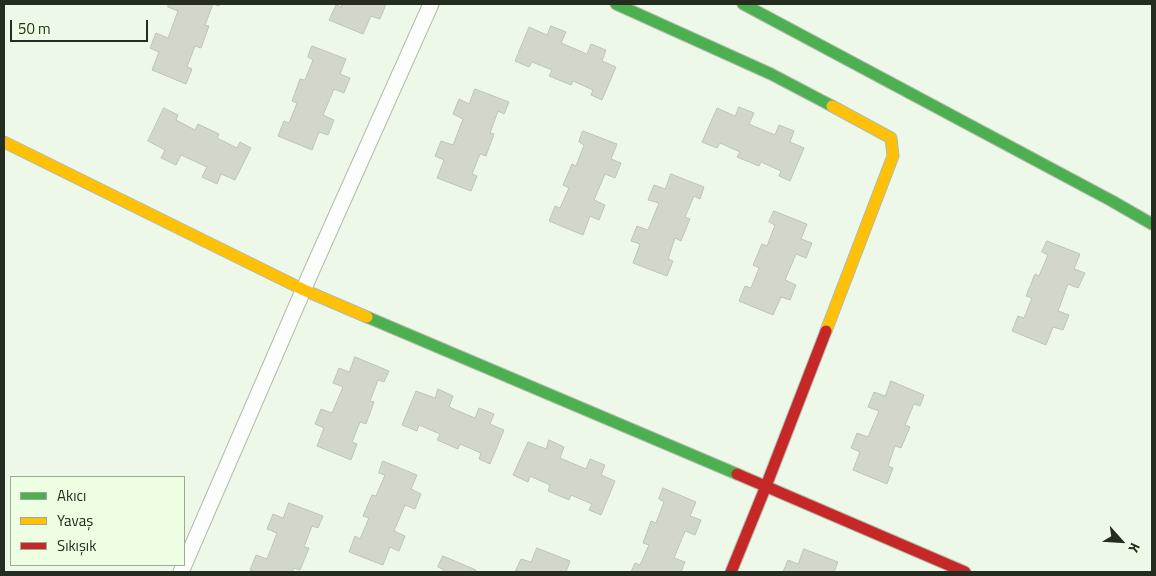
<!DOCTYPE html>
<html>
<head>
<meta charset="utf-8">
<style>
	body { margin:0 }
	#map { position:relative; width:1156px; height:576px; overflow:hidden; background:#eef8e9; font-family:"Titillium Web",sans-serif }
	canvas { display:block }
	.frame { position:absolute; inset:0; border:5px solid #252d20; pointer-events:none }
	.legend { position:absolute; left:10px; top:476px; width:175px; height:90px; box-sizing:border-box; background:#edfee3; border:1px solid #9daa95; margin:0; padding:6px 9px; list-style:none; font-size:15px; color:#252d20 }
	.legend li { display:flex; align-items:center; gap:10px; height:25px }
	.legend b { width:25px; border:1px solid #9daa95 }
	.north { position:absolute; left:1096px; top:516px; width:50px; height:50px; -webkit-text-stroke:4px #edfee3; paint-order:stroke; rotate:116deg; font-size:14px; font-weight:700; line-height:20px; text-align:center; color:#252d20 }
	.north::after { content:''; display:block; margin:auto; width:18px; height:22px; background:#252d20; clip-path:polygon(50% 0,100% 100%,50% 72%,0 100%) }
	.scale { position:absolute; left:10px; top:20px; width:138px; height:22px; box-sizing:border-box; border:2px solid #252d20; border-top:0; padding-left:6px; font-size:15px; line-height:18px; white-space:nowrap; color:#252d20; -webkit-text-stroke:4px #edfee3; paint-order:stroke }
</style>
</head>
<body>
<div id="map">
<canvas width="1156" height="576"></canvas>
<div class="frame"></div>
<ul class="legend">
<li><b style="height:6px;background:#4caf50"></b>Akıcı</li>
<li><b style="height:6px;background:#ffc107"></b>Yavaş</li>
<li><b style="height:6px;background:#c62828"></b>Sıkışık</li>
</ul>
<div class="north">K</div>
<div class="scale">50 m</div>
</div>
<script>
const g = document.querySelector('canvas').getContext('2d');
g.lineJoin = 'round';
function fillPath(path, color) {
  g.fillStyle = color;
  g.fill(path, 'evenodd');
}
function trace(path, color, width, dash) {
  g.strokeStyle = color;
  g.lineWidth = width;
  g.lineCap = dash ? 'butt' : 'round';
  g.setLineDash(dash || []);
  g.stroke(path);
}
const building = new Path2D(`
	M169 4H220L219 6 213 4 205 25 209 26 201 48 195 46 187 67 192 69 186 84 152 70 159 52 150 48 156 33 168 38 178 11 168 7Z
	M342 4H386L380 19 371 16 363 34 329 20 336 5 341 7Z
	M551 26 566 32 561 43 587 54 591 44 606 50 602 61 616 67 602 100 591 95 593 90 573 81 571 85 549 76 552 70 532 62 529 67 515 61 529 27 547 35Z
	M312 46 346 59 340 74 350 78 344 93 334 89 323 115 334 120 328 135 319 132 312 150 278 136 284 121 289 123 297 103 292 101 300 79 305 80 313 60 308 57Z
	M475 89 509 102 504 114 498 111 490 133 494 134 486 156 480 154 472 174 477 176 471 191 437 178 444 160 435 156 441 141 453 145 463 119 453 114 459 99 469 104Z
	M739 107 754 113 749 124 775 135 779 125 794 131 790 142 804 148 790 181 779 176 781 171 761 162 759 166 737 157 740 152 720 143 717 148 702 142 717 108 735 116Z
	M164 108 178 115 176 120 195 130 198 124 219 134 217 138 237 148 240 142 251 148 235 180 221 174 217 184 202 177 207 167 181 155 176 165 161 158 165 150 148 141Z
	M583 131 617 144 611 159 621 163 615 178 605 174 594 200 605 205 599 220 590 216 583 235 549 221 555 206 560 208 569 188 563 185 572 164 576 166 584 145 579 142Z
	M671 174 704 187 700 199 694 196 685 217 690 219 681 241 675 238 668 259 673 261 667 276 633 263 640 244 631 241 637 226 648 230 659 203 648 200 654 185 665 189Z
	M774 211 807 224 801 239 812 243 806 258 796 254 785 280 796 285 790 300 781 297 773 315 739 301 745 286 751 288 759 268 753 265 762 244 767 246 775 225 769 222Z
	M1047 241 1080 254 1074 269 1085 273 1078 288 1068 284 1058 311 1069 315 1063 330 1053 327 1046 345 1012 331 1018 316 1024 318 1032 298 1026 296 1035 274 1039 276 1048 255 1042 252Z
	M355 357 389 371 384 382 378 380 370 401 374 402 366 424 360 422 352 442 357 444 351 460 317 446 324 428 315 424 321 409 332 413 343 387 333 383 339 368 349 372Z
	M891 381 924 395 920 406 914 404 905 425 910 427 901 448 895 446 888 466 893 468 887 484 853 470 860 452 851 448 857 433 868 437 879 411 868 407 874 392 885 396Z
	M438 389 453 396 449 407 475 418 479 408 494 414 490 424 504 430 490 464 479 459 481 453 460 444 458 449 437 440 440 434 419 425 417 431 402 425 416 391 435 398Z
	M549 440 564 447 560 458 586 469 590 459 605 465 601 475 615 481 601 515 589 510 592 504 571 495 569 500 548 491 550 485 530 476 528 482 513 475 528 442 546 449Z
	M383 461 417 475 411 489 421 494 415 509 405 505 394 531 405 536 399 551 390 547 383 565 349 552 355 536 360 539 369 518 363 516 372 495 376 496 385 475 379 473Z
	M663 488 696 502 690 516 701 520 695 535 685 531 674 558 685 562 681 572H631L635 563 640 565 649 545 643 543 651 521 656 523 664 502 659 499Z
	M289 503 323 516 318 528 312 526 304 547 309 548 300 570 294 568 292 572H255L250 570 256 555 267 559 277 533 267 529 273 514 283 518Z
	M537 548 570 561 566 572 560 571 559 572H515L521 559 531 562Z
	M804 549 838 562 834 572H783L788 560 798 564Z
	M443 556 476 570 475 572H443L444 570 438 567Z`);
fillPath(building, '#d1d7c9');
trace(building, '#bec4b6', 1);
const street = new Path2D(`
	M181 572 312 270 431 4`);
const fast = new Path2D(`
	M616 4 771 74 832 106
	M743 4 1112 201 1152 224
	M367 317 737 474`);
const slow = new Path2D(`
	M4 142 304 290 367 317
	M826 331 893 156 891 138 832 106`);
const jam = new Path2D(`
	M737 474 965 572
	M731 572 766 486 826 331`);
trace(street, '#b2baae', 17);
trace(fast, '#b2baae', 13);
trace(slow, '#b2baae', 13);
trace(jam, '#b2baae', 13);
trace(street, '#fcfefc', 15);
trace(fast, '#4caf50', 11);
trace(slow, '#ffc107', 11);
trace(jam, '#c62828', 11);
</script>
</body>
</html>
